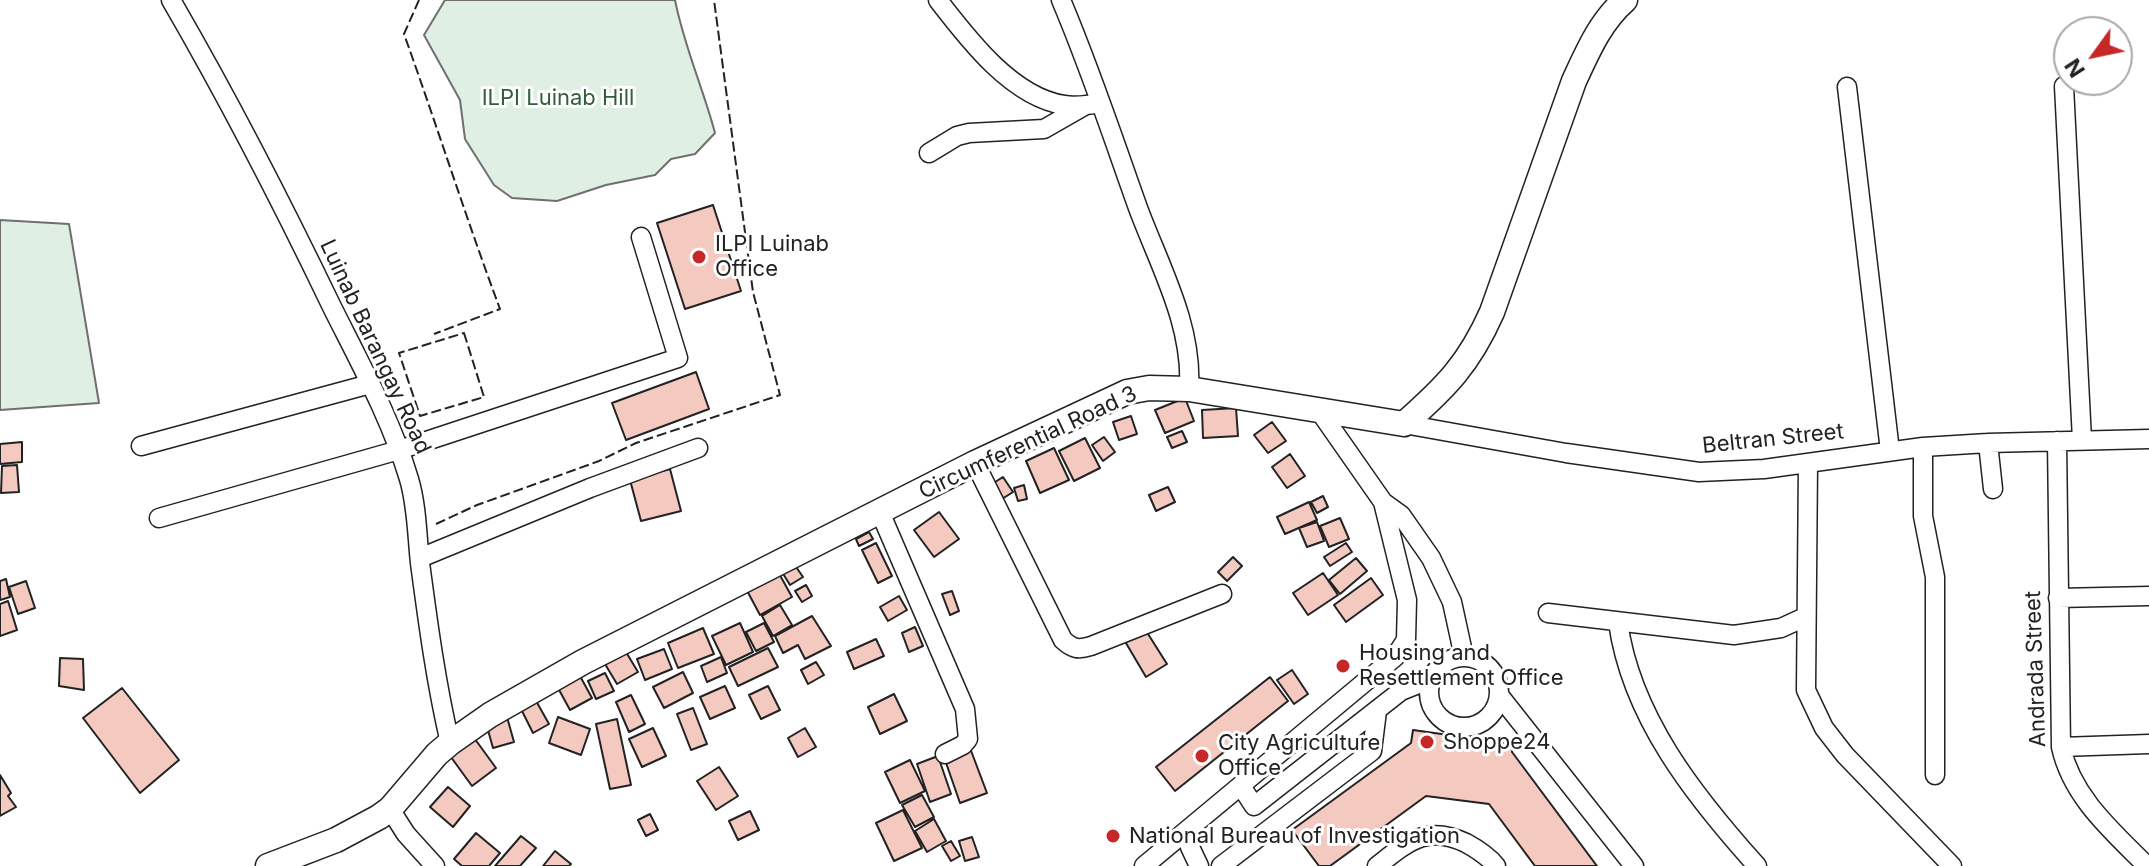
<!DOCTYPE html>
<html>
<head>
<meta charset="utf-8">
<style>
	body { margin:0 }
	#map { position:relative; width:2149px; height:866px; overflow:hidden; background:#fff; font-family:Inter,sans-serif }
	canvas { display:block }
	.north { position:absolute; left:2053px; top:16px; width:80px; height:80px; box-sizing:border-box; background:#fff; border:2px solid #a7a7a7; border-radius:50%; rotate:237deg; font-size:22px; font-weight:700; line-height:32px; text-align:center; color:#222 }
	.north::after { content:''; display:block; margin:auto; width:28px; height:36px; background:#c62828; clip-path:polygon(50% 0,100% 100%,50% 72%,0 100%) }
</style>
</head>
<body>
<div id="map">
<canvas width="2149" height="866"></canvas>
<div class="north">N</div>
</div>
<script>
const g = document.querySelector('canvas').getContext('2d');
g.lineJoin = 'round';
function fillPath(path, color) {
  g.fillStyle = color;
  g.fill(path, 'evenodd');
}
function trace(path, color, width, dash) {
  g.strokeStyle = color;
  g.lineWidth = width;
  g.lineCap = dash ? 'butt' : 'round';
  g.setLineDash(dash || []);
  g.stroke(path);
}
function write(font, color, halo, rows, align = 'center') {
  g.font = font + ' Inter,sans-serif';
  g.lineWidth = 6;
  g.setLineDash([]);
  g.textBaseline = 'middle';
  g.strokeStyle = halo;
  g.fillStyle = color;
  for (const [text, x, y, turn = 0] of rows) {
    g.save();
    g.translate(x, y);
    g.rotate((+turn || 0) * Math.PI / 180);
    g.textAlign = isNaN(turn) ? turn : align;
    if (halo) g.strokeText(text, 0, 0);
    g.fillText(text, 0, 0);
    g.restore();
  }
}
const green = new Path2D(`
	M445 0H675C684 46 703 88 715 133L695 154 671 159 655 175 606 185 557 201 512 198 494 185 465 139 460 100 424 35Z
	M0 220 69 224 99 403 0 410Z`);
fillPath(green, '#e0efe3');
trace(green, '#6f6f6f', 2);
const building = new Path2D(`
	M713 205 741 291 685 309 657 223Z
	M696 372 709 409 626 440 612 403Z
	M1185 398 1194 421 1165 433 1155 410Z
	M1236 408 1238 436 1203 438 1202 410Z
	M1131 416 1137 434 1119 440 1113 422Z
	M1272 422 1286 441 1268 453 1254 435Z
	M1182 431 1187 442 1172 448 1167 437Z
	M1104 437 1115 452 1103 461 1092 445Z
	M1085 438 1100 468 1074 481 1059 451Z
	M22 442V462L0 464V444Z
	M1054 448 1069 480 1040 493 1026 461Z
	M1290 454 1305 476 1287 488 1272 467Z
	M17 465 19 492 1 493 2 466Z
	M670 469 681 511 641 521 630 480Z
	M1003 477 1013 492 1002 499 992 484Z
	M1024 485 1027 499 1018 501 1014 488Z
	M1168 487 1175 502 1156 511 1149 495Z
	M1323 496 1328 507 1317 513 1311 502Z
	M1309 502 1317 520 1285 534 1277 517Z
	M939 512 959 539 934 557 914 530Z
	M1340 518 1349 539 1329 547 1320 526Z
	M1317 522 1324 541 1307 547 1299 528Z
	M869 532 873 539 859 546 856 539Z
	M876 543 892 576 878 583 862 550Z
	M1346 543 1352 552 1330 566 1324 557Z
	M1233 557 1242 566 1227 581 1218 572Z
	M1356 558 1367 571 1340 594 1329 580Z
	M794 564 803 577 790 585 782 572Z
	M776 568 792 597 760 615 744 585Z
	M1323 573 1338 595 1308 615 1293 593Z
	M1371 578 1383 595 1346 622 1334 605Z
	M6 579 10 597 0 600V581Z
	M26 581 35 608 18 614 9 587Z
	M806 585 812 596 802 602 795 591Z
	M952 591 959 611 950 615 942 594Z
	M899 596 907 610 888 621 880 607Z
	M8 601 17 630 0 636V604Z
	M780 605 792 625 773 636 762 616Z
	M812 616 831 646 805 659 798 645 783 653 775 636Z
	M740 623 753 652 726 665 712 636Z
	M764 623 774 642 756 651 746 632Z
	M1143 626 1167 664 1146 677 1123 638Z
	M915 627 923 646 909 652 902 633Z
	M703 628 714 654 678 668 668 643Z
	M876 639 884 656 854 669 847 652Z
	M768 648 778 667 738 686 729 667Z
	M664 649 672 669 645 680 637 659Z
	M626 652 638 672 617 684 605 664Z
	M721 657 727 673 707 682 701 666Z
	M60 658 83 659 84 690 59 686Z
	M816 662 824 675 808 684 801 670Z
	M1292 670 1308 694 1294 704 1277 680Z
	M683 672 693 693 664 708 653 687Z
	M605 673 614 691 596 699 588 681Z
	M580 676 592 698 570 710 558 688Z
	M1270 677 1288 701 1175 791 1156 767Z
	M725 686 735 708 710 719 700 697Z
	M768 686 780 710 761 719 749 695Z
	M122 688 179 760 140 793 83 718Z
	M894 694 907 721 880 734 868 707Z
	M631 695 645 724 629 732 616 702Z
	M535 699 549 724 533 733 520 707Z
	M693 708 707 744 691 750 677 714Z
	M507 717 514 742 493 748 486 723Z
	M558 717 590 729 581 755 549 743Z
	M617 719 631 785 610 789 596 724Z
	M653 728 666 756 642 767 629 739Z
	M805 728 816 747 798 757 788 738Z
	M1413 730 1513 744 1512 752 1597 866H1535L1489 804 1426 796 1330 866H1319L1292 830 1411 743Z
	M472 735 496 768 472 786 448 753Z
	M970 748 987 793 960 803 944 757Z
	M938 756 951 794 930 802 917 764Z
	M910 760 925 791 900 803 885 772Z
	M719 767 738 796 716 810 697 781Z
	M0 775 11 793 8 796 16 807 0 816Z
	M448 787 470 806 453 827 430 807Z
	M922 795 934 817 915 827 902 805Z
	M903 810 922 848 894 861 876 823Z
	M750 811 759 830 738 840 729 821Z
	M650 814 658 830 646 836 638 820Z
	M934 819 946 841 927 852 915 831Z
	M476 833 500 853 489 866H462L454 859Z
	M521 836 536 848 520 866H495Z
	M972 837 979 857 965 861 959 841Z
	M951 841 960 856 951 861 942 846Z
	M555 851 571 864 569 866H543Z`);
fillPath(building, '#f3c9c0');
trace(building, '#222', 2);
const minor = new Path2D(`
	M171 0C229 100 282 203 332 307 360 363 391 419 409 479 417 506 417 535 420 563 428 623 436 683 450 743
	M938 0C968 39 1012 97 1064 105 1076 107 1089 105 1101 103
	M1061 0C1090 68 1113 138 1138 208 1160 267 1193 325 1189 389
	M2064 86 2082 440
	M1847 87 1890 451
	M929 153 957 136 969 133 1044 129 1086 105
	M1318 409 1383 502 1401 515 1431 558 1452 602 1464 657
	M1404 424 1566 453 1699 472 1764 469 1923 447 1988 443 2149 439
	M2057 441 2061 747C2072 797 2112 831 2147 866
	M1988 443 1993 489
	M141 446 370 384
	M1923 447V516L1935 577V775
	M975 463 1063 640C1073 649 1078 650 1091 646L1222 594
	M1808 463 1806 690 1824 728 1845 755 1952 866
	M880 512 965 709 968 739 963 745 945 754
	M159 518 399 450 678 358 641 237
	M420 558 590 488 698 448
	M2058 598 2149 596
	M1548 613 1734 635 1781 628 1805 617
	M1618 622C1631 717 1695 797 1757 866
	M1429 692a35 35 0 1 1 70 0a35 35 0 1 1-70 0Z
	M1499 695 1634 866
	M2061 747 2149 744
	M1241 786 1254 806 1401 691 1431 679
	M390 809 406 834 435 866
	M1187 830 1190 847 1199 866
	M1144 866 1395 657 1406 640 1407 600 1383 502
	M1221 866 1372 751 1377 711
	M1377 866C1408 842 1427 824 1466 843 1477 849 1488 856 1496 866`);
const major = new Path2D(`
	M268 866 336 840 379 817 390 809 437 754 450 743 490 715 583 662 975 463 1127 392 1149 388 1189 389 1404 424C1446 387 1469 364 1492 312L1574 81C1588 51 1600 22 1625 0`);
trace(minor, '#222', 21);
trace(major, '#222', 27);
trace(minor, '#fff', 18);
trace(major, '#fff', 24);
trace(new Path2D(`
	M419 0 404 34C437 126 466 218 500 309L434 334
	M464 333 484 397 420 416 399 353Z
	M436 524 477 505 599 461 636 443 780 395 753 292 714 0`), '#222', 2, [10, 4]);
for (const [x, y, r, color] of [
	[699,257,8,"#c62828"],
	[1343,666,8,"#c62828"],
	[1427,742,8,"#c62828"],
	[1202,756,8,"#c62828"],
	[1113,836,8,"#c62828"]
]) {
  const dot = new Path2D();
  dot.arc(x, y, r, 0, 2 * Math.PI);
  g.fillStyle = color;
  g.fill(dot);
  trace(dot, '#fff', 3);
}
write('22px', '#2f5e38', '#fff', [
	["ILPI Luinab Hill",558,98]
]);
write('22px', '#222', '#fff', [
	["ILPI Luinab",715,244],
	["Office",715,269],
	["Housing and",1359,653],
	["Resettlement Office",1359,678],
	["Shoppe24",1443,742],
	["City Agriculture",1218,743],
	["Office",1218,768],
	["National Bureau of Investigation",1129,836]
], 'left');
write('22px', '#222', '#fff', [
	["Luinab Barangay Road",375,347,65],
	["Beltran Street",1773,439,-6],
	["Circumferential Road 3",1028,443,-25],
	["Andrada Street",2036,669,-92]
]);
</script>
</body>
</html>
